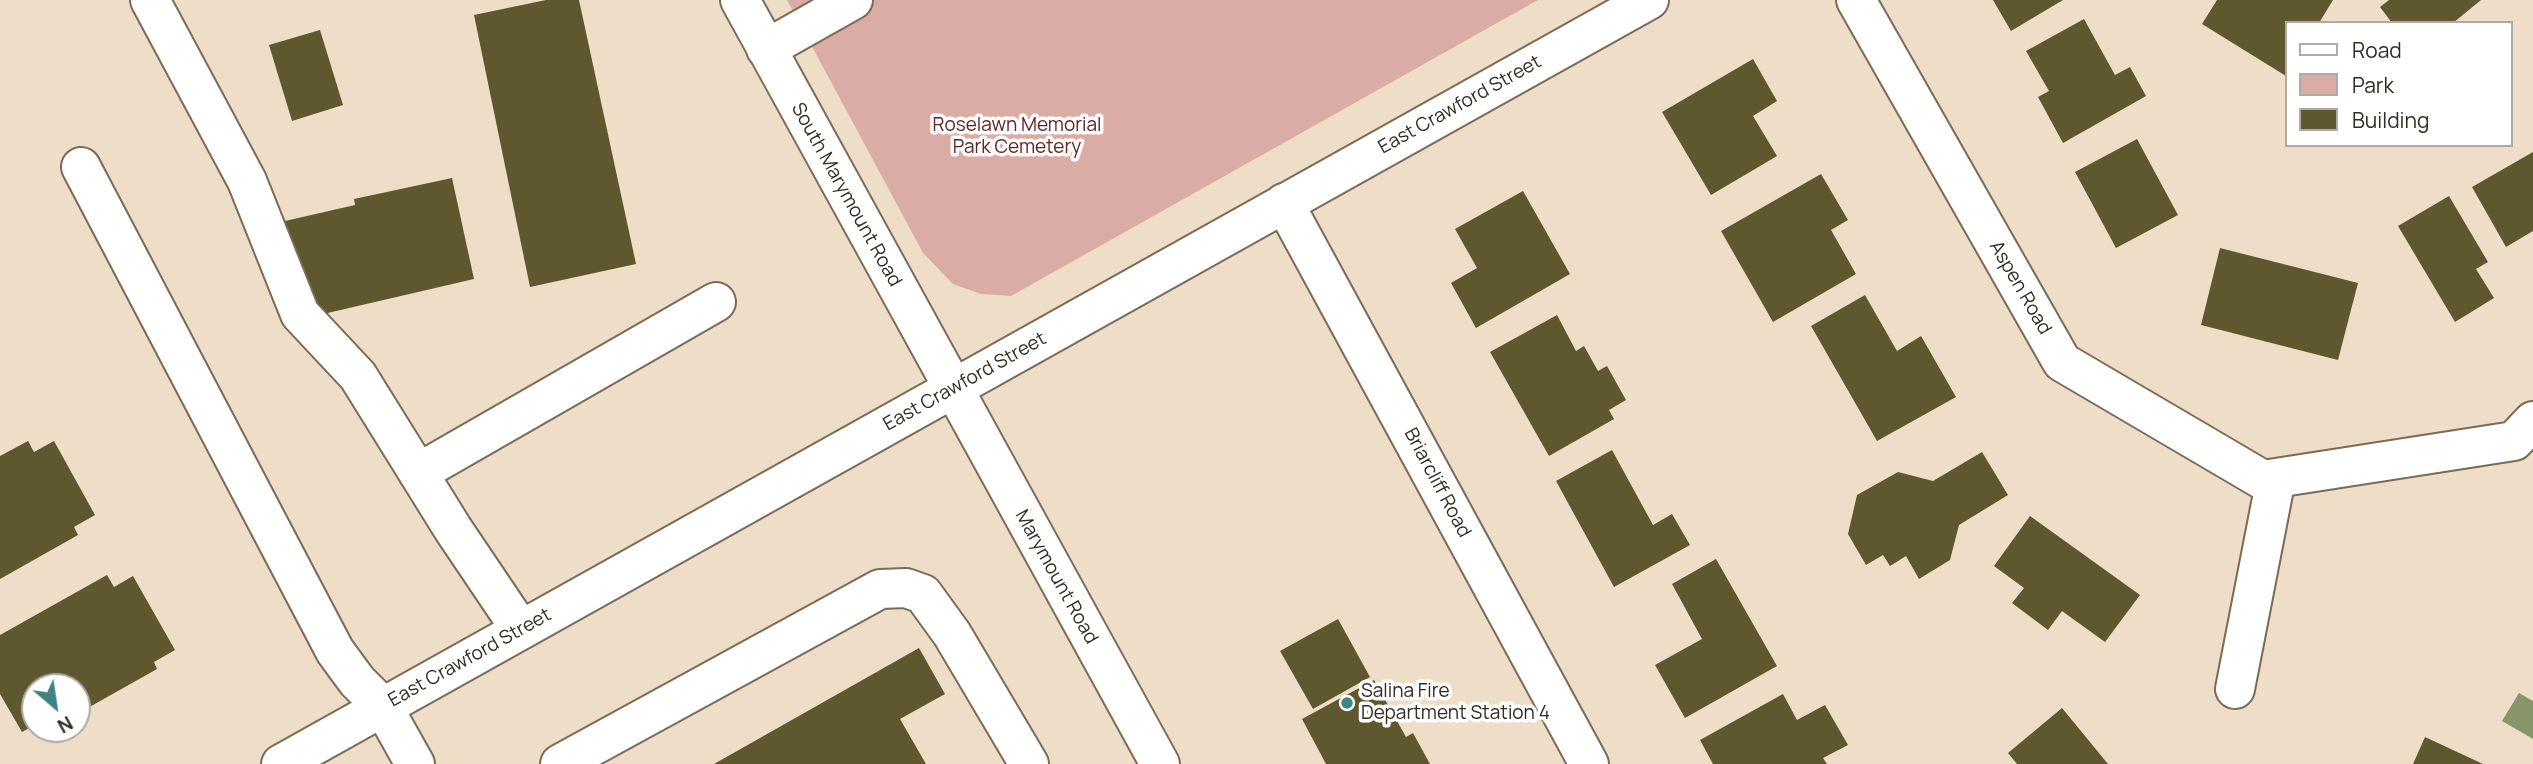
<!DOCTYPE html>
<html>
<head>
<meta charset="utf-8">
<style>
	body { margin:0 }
	#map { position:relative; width:2533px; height:764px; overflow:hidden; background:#efdec7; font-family:Manrope,sans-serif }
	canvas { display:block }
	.legend { position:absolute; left:2285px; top:21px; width:228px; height:126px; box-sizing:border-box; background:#fff; border:2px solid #adaaa7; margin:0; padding:9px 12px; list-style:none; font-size:21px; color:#312b22 }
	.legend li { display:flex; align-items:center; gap:14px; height:35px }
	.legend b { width:35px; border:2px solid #adaaa7 }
	.north { position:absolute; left:21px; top:673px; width:70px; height:70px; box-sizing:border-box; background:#fff; border:2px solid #adaaa7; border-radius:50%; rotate:151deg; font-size:19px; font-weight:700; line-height:28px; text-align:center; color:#312b22 }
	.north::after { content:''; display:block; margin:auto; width:24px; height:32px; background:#3c8584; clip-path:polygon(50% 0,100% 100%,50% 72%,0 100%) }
</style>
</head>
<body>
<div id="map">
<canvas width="2533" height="764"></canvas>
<ul class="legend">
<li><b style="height:9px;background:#fff"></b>Road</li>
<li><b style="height:19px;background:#dbaca5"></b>Park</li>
<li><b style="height:19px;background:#5f572d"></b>Building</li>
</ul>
<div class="north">N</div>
</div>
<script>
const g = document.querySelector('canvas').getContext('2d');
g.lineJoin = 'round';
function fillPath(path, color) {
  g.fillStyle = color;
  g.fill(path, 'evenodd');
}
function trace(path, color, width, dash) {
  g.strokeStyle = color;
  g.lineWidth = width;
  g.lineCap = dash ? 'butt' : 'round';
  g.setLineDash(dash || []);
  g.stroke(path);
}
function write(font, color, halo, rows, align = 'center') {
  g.font = font + ' Manrope,sans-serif';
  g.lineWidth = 7;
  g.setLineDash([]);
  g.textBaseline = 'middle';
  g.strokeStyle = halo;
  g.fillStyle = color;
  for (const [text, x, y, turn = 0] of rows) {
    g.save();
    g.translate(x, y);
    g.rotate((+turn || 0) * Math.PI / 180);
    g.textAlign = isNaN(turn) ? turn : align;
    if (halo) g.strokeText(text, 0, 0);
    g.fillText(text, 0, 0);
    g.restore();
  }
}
fillPath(new Path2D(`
	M787 0H1538L1011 296 981 294 953 284 923 253Z`), '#dbaca5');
fillPath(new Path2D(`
	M2519 693 2533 701V739L2502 721Z`), '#87956b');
fillPath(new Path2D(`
	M546 0H579L636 264 530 287 474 15Z
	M1993 0H2063L2011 31Z
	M2217 0H2333L2319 23H2286V76L2202 24Z
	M2389 0H2481L2453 23H2392L2380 7Z
	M2084 19 2115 75 2130 67 2146 96 2063 143 2038 97 2049 91 2026 51Z
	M320 30 343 105 292 121 269 45Z
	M1753 59 1777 101 1753 116 1777 156 1711 195 1662 112Z
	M2137 139 2178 215 2116 248 2075 172Z
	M2533 152V231L2506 247 2472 187Z
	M1821 174 1848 220 1831 230 1856 274 1773 322 1721 231Z
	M452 178 474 279 306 318 285 221 355 205 354 199Z
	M1523 191 1570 274 1476 328 1451 283 1477 268 1455 229Z
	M2449 196 2488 262 2476 269 2494 298 2455 322 2398 226Z
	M2220 248 2358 283 2338 360 2201 325Z
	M1865 295 1897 351 1921 336 1956 397 1877 441 1811 326Z
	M1557 315 1576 351 1584 346 1598 371 1607 366 1626 400 1609 410 1614 419 1549 456 1490 352Z
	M28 441 34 452 54 441 95 515 74 527 78 535 0 579V456Z
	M1612 450 1653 525 1672 514 1690 545 1614 587 1556 481Z
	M1982 452 2008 495 1959 525 1950 560 1919 579 1906 556 1890 566 1883 555 1866 565 1848 534 1857 495 1898 472 1933 481Z
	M2030 516 2140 595 2105 642 2062 611 2048 630 2012 603 2024 588 1994 566Z
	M1716 559 1777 666 1685 718 1655 665 1702 639 1672 584Z
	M107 575 114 587 133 576 175 650 154 662 157 669 77 714V687H35V725L22 732 0 694V635Z
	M1338 619 1370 677 1313 709 1280 651Z
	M919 648 945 694 900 719 926 764H714Z
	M1374 680 1406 737 1413 733 1430 764H1326L1302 719Z
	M1783 694 1797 720 1825 705 1848 745 1823 758 1827 764H1713L1700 740Z
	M2062 708 2108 764H2017L2008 753Z
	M2425 737 2483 764H2413Z`), '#5f572d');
const minor = new Path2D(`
	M150 0 247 181 300 314 358 376 453 529 521 630
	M740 0 1160 764
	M1856 0 2062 362 2263 480 2514 441 2533 421
	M766 49 853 0
	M81 167 335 651 357 681 383 707 415 764
	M1284 203 1589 764
	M418 473 716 302
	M2235 689 2276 478
	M281 764 1649 0
	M560 764 880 589 906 588 923 594 952 634 1029 764`);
trace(minor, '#7a6b57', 42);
trace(minor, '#fff', 38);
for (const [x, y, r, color] of [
	[1347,703,7,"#3c8584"]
]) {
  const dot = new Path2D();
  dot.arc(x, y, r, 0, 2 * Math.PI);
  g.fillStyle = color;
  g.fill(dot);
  trace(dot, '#fff', 2.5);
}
write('19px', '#312b22', '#fff', [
	["East Crawford Street",1460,105,-29],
	["South Marymount Road",846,195,61],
	["Aspen Road",2020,288,60],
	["East Crawford Street",965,382,-29],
	["Briarcliff Road",1437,483,62],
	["Marymount Road",1056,577,61],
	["East Crawford Street",470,658,-29]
]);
write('19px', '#632520', '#fff', [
	["Roselawn Memorial",1017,126],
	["Park Cemetery",1017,148]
]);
write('19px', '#312b22', '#fff', [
	["Salina Fire",1361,692],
	["Department Station 4",1361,714]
], 'left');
</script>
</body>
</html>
